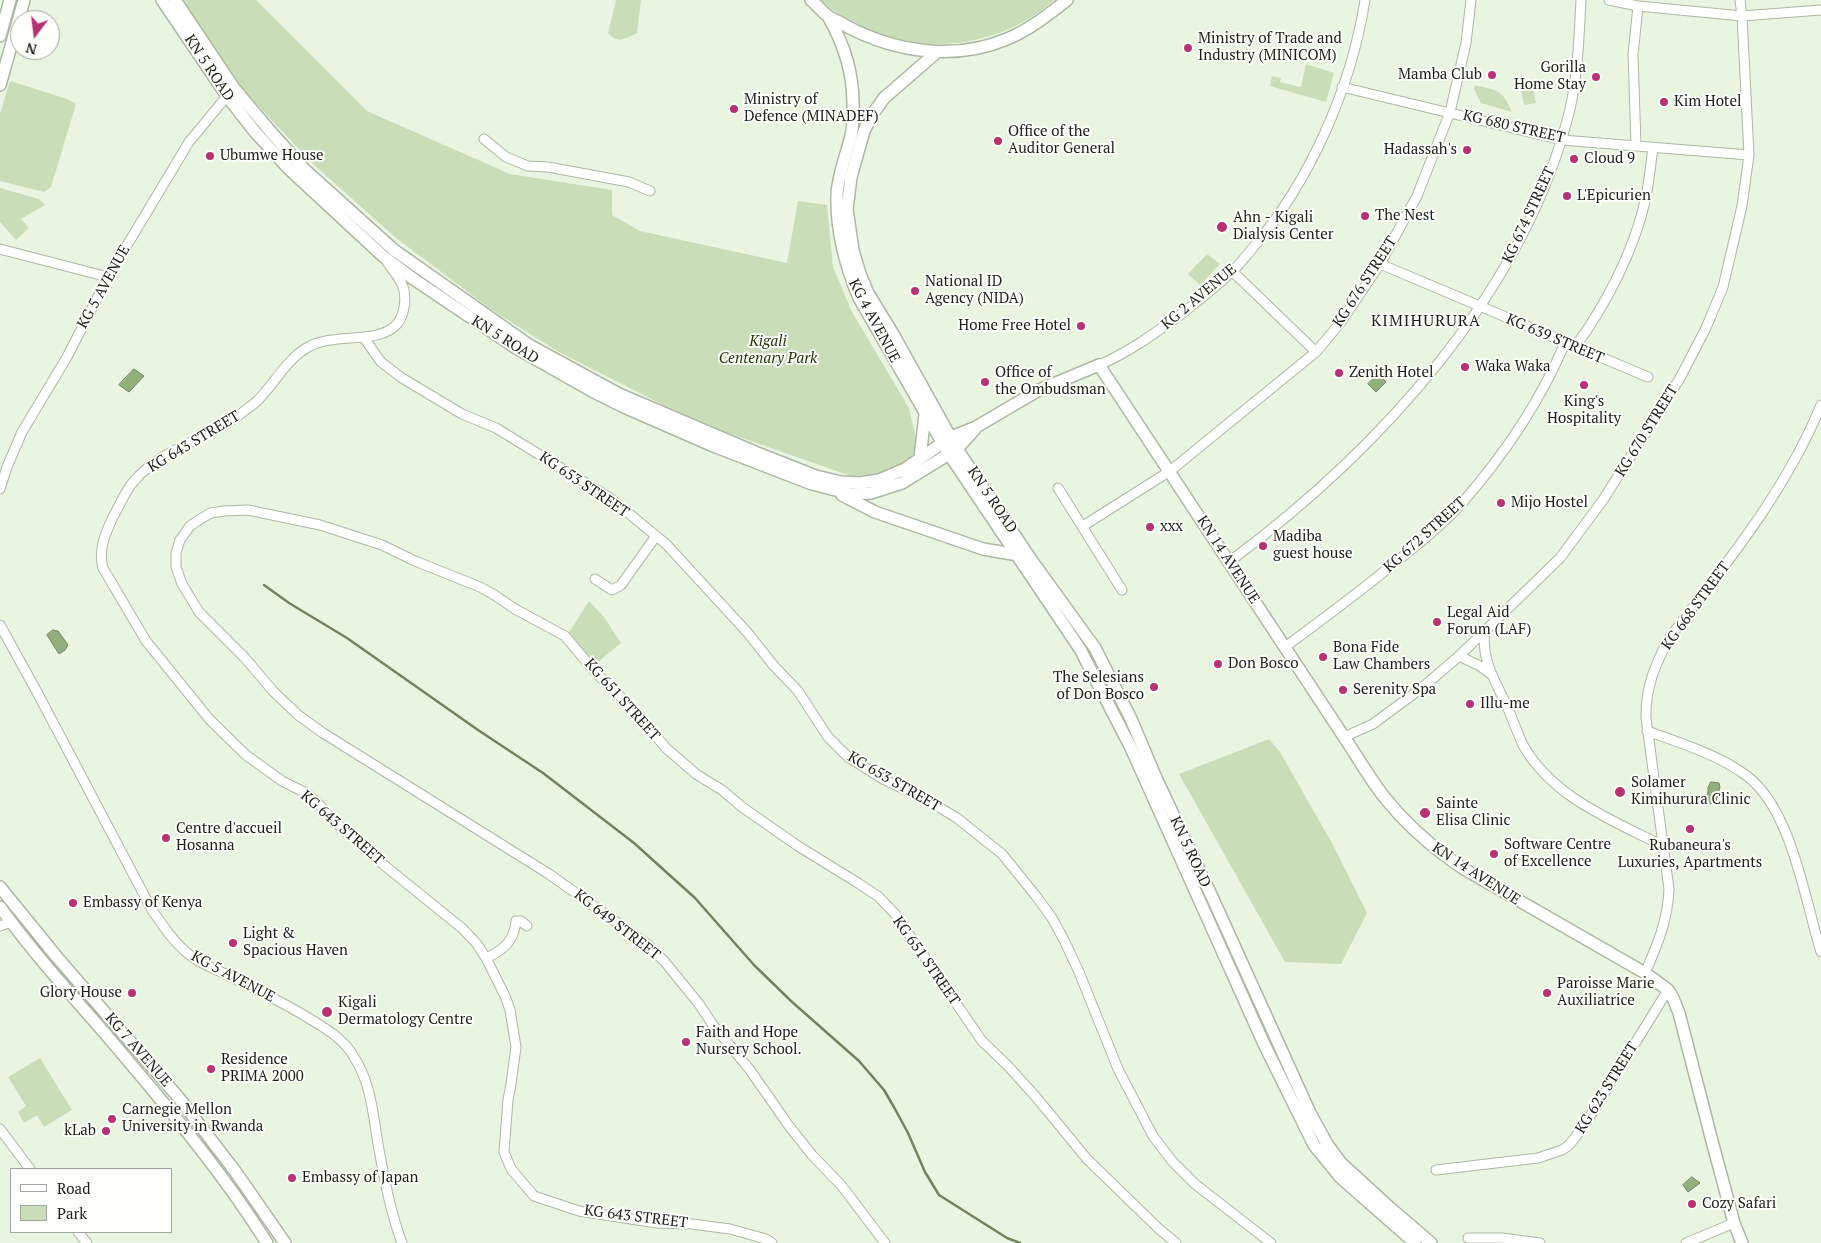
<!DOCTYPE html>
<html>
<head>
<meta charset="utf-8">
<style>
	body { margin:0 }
	#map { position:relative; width:1821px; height:1243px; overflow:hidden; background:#e9f5e0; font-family:"PT Serif",serif }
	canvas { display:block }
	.legend { position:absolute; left:10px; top:1168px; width:162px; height:65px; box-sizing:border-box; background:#fcfffa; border:1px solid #a2a6a0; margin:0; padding:6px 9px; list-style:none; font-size:15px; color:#1c2019 }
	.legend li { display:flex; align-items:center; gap:10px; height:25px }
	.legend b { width:25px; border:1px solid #a2a6a0 }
	.north { position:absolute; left:10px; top:10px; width:50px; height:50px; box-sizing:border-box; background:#fcfffa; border:1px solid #a2a6a0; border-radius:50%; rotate:195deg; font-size:14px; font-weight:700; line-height:20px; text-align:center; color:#1c2019 }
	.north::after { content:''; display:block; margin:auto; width:18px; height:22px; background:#b93171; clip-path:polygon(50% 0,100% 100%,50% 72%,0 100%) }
</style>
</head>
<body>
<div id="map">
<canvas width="1821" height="1243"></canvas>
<ul class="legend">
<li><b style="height:6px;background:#fff"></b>Road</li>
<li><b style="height:14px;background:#c9ddb9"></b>Park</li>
</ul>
<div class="north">N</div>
</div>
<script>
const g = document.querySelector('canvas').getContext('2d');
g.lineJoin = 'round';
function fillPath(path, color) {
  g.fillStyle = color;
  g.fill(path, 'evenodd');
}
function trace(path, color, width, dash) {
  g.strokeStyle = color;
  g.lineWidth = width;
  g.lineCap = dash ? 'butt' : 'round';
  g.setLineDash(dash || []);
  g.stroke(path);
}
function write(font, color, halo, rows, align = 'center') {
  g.font = font + ' "PT Serif",serif';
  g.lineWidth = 4;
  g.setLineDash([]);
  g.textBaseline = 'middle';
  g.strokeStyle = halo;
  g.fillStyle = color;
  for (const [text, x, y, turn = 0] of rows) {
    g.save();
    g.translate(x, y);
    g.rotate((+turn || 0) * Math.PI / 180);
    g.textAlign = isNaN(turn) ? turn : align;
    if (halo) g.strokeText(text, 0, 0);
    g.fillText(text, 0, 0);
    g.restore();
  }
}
fillPath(new Path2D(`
	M181 0H256L367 111 510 174 612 190V215L640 231 787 263 798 201 827 205 833 267 852 312 909 408 916 438 915 456 900 466 881 475 851 476 728 433 663 405 557 351 492 310 396 238 313 164 247 94Z
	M616 0H641L637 33C625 38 619 45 608 33Z
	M821 0H1054C1008 42 935 56 876 34 869 31 862 27 856 23 844 17 830 10 821 0Z
	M1306 64 1334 73 1326 102 1270 86 1272 76 1281 78 1280 82 1301 87Z
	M10 81 67 99 76 104 51 187 44 192 0 181V114Z
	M1532 83 1536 103 1524 105 1520 85Z
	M1475 85C1498 91 1502 89 1512 112L1481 103 1474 89Z
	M0 188 39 199 45 205 21 219 29 228 16 240 0 222Z
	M1207 254 1220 264 1200 285 1188 274Z
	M589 601 604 617 621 643 594 665 565 639Z
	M1269 739 1280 752 1333 845 1367 913 1341 964 1285 962 1179 774Z
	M40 1058 72 1110 44 1127 37 1115 24 1123 18 1112 26 1106 8 1077Z`), '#c9ddb9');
const water = new Path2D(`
	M134 369 144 376 129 392 119 385Z
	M1378 374 1386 382 1376 392 1368 384Z
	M53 630 58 631 68 645 65 650 59 654 47 635Z
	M1711 782 1719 783 1720 787 1716 801 1710 804 1704 798 1708 793V788Z
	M1692 1177 1700 1183 1688 1192 1683 1185Z`);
fillPath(water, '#94af7e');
trace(water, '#708460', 1);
trace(new Path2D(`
	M264 585 289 603 347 638 478 730 543 773 634 843 695 898 754 965 791 1001 859 1061 884 1090 895 1109 908 1133 925 1172 939 1195 1007 1238 1020 1243`), '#708460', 2.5);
const minor = new Path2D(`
	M1740 0 1742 16 1821 10
	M1342 87 1562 140 1749 155
	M484 139 506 157 528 166 548 167 629 182 650 191
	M1636 145 1633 55 1638 6
	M0 249 108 277
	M387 262C392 269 398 276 402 284 407 295 405 315 397 324 381 344 334 333 310 346 288 357 275 383 258 400 253 405 248 408 243 412 209 440 163 447 134 481 125 491 120 505 113 517 105 534 98 550 103 568L146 641 210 720 246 755 282 781 306 793 316 801 333 820 374 857 463 929 477 944 486 958 505 996 510 1010 516 1047 511 1084 508 1100 504 1152 511 1169 534 1196 579 1211 657 1223 692 1224 730 1229 766 1239 772 1243
	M1380 264 1648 377
	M1232 271 1316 352
	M364 338 381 362 402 378 462 414 496 428 610 498 666 544 747 632 774 666 798 691 828 737 848 757 883 779 927 800 957 818 1002 854 1036 896 1052 918 1064 940 1079 972 1118 1069 1153 1136 1172 1161 1195 1184 1271 1243
	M1575 347C1606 305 1635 249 1646 197 1649 181 1651 164 1653 147
	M1099 365C1127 353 1151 336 1176 318 1195 304 1214 288 1232 272 1239 265 1245 257 1252 249 1310 181 1351 89 1365 0
	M1058 488 1122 590
	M0 489 7 467 22 432 67 357 108 277 189 142 227 96
	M1083 526 1170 471 1316 352 1341 322 1380 264 1417 196 1450 112 1466 43 1471 0
	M1229 562C1377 452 1525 293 1570 109 1578 73 1579 37 1581 0
	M595 579 612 590 621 585 656 536
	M0 625 37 692 152 910C163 926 175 944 191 956 203 965 218 970 231 977 260 991 288 1005 315 1022 330 1031 345 1041 354 1057 371 1083 373 1114 378 1144 384 1177 390 1211 402 1243
	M1485 631C1481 657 1493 677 1504 700 1511 714 1516 730 1523 745 1552 797 1612 820 1663 846
	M1285 647C1323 619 1361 591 1397 561 1420 543 1443 524 1462 503 1504 455 1540 402 1565 343
	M1459 656 1480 666 1492 675
	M1647 731C1681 743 1719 755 1747 776 1792 810 1805 901 1821 952
	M1344 737 1373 724 1423 687 1459 656 1560 558 1603 500 1680 378 1706 328 1723 287 1742 206 1749 155 1742 16 1638 6 1609 0
	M0 926 11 922
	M486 958C504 950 514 941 516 921H521L527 926
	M1645 973C1657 946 1668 920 1669 889L1646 718C1645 688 1656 662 1670 637 1726 564 1786 491 1821 405
	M0 1129 30 1169
	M1436 1170 1538 1158 1562 1150 1568 1146 1574 1139 1587 1121 1668 990
	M78 1232 87 1243
	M1468 1238H1502L1540 1243
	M885 1243 841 1185 812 1155 789 1126 750 1070 713 1025 699 1004 665 962 647 944 549 874 323 733 298 715 273 691 245 658 199 612 182 584 176 567V553L180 540 190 526 202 518 211 513 224 511 248 510 320 525 382 545 415 561 480 587 493 594 515 609 565 636 596 673 634 710 666 748 696 774 722 790 742 807 798 846 858 883 879 897 895 914 982 1041 1008 1066 1036 1097 1087 1159 1159 1229 1176 1243
	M1686 1243 1734 1223`);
const major = new Path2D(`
	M162 0 227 96 255 132 289 169 384 257 412 278 516 348 592 391 624 407 711 445 812 484 851 494 871 493 902 483 957 449 975 429
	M175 0 234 88 270 131 304 169 394 250 529 345 619 394 755 452 816 476 841 482 860 483 879 480 905 469 951 437 976 427 1039 390 1099 365 1344 737C1357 756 1368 776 1382 794 1405 824 1433 848 1464 869L1645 973 1668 990 1673 998 1679 1013 1712 1141 1734 1223 1742 1243
	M811 0C817 5 822 12 828 16 834 20 842 23 848 27 896 52 955 61 1007 39 1029 30 1048 15 1067 0
	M828 16C845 46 854 75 853 110 853 118 853 128 851 136 846 156 838 175 837 195 836 232 845 265 859 298L949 454 1080 649 1131 748 1264 1044 1314 1145 1340 1177 1415 1243
	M0 36 10 0
	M937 52 884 98 872 115 864 131 851 177 847 209 853 250 860 274 868 293 893 334 957 449 1032 561 1095 648 1131 719 1156 778 1213 899 1310 1113 1327 1144 1341 1163 1389 1207 1431 1243
	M0 85 24 0
	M920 458 925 415
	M842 495 875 512 983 549 1018 555
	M0 887 56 956 179 1098 235 1171 285 1243
	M0 907C31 950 67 990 102 1030 160 1098 219 1167 267 1243`);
trace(minor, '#adb8a4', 11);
trace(major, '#adb8a4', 14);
trace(minor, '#fff', 9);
trace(major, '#fff', 11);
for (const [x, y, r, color] of [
	[1188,48,5,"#b93171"],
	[1492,75,5,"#b93171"],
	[1596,77,5,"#b93171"],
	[1664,102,5,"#b93171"],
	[734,109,5,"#b93171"],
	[998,141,5,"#b93171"],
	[1467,150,5,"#b93171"],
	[210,156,5,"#b93171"],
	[1574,159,5,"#b93171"],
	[1567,196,5,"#b93171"],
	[1365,216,5,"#b93171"],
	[1222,227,6,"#b93171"],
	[915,291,5,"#b93171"],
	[1081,326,5,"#b93171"],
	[1465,367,5,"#b93171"],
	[1339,373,5,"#b93171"],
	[985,382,5,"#b93171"],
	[1584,385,5,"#b93171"],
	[1501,503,5,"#b93171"],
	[1150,527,5,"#b93171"],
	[1263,546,5,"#b93171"],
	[1437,622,5,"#b93171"],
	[1323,657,5,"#b93171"],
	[1218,664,5,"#b93171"],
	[1154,687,5,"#b93171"],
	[1343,690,5,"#b93171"],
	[1470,704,5,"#b93171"],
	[1620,792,6,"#b93171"],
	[1425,813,6,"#b93171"],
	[1690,829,5,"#b93171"],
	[166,838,5,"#b93171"],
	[1494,854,5,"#b93171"],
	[73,903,5,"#b93171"],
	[233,943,5,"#b93171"],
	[132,993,5,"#b93171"],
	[1547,993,5,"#b93171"],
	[327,1012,6,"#b93171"],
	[686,1042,5,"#b93171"],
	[211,1069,5,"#b93171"],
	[112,1119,5,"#b93171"],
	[106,1131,5,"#b93171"],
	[292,1178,5,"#b93171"],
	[1692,1204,5,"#b93171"]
]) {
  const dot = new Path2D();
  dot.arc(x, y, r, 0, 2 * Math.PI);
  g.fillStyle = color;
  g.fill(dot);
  trace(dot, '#fcfffa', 2);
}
write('15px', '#1c2019', '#fcfffa', [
	["Ministry of Trade and",1198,39],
	["Industry (MINICOM)",1198,56],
	["Gorilla",1586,68,"right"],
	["Home Stay",1586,85,"right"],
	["Mamba Club",1482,75,"right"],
	["Ministry of",744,100],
	["Defence (MINADEF)",744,117],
	["Kim Hotel",1674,102],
	["Office of the",1008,132],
	["Auditor General",1008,149],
	["Hadassah's",1457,150,"right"],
	["Ubumwe House",220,156],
	["Cloud 9",1584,159],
	["L'Epicurien",1577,196],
	["The Nest",1375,216],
	["Ahn - Kigali",1233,218],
	["Dialysis Center",1233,235],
	["National ID",925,282],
	["Agency (NIDA)",925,299],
	["Home Free Hotel",1071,326,"right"],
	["Waka Waka",1475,367],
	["Office of",995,373],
	["the Ombudsman",995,390],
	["Zenith Hotel",1349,373],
	["King's",1584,402,"center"],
	["Hospitality",1584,419,"center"],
	["Mijo Hostel",1511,503],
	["xxx",1160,527],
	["Madiba",1273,537],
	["guest house",1273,554],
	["Legal Aid",1447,613],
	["Forum (LAF)",1447,630],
	["Bona Fide",1333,648],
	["Law Chambers",1333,665],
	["Don Bosco",1228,664],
	["The Selesians",1144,678,"right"],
	["of Don Bosco",1144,695,"right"],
	["Serenity Spa",1353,690],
	["Illu-me",1480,704],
	["Solamer",1631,783],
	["Kimihurura Clinic",1631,800],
	["Sainte",1436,804],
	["Elisa Clinic",1436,821],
	["Centre d'accueil",176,829],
	["Hosanna",176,846],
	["Software Centre",1504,845],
	["of Excellence",1504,862],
	["Rubaneura's",1690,846,"center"],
	["Luxuries, Apartments",1690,863,"center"],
	["Embassy of Kenya",83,903],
	["Light &",243,934],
	["Spacious Haven",243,951],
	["Paroisse Marie",1557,984],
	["Auxiliatrice",1557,1001],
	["Glory House",122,993,"right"],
	["Kigali",338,1003],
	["Dermatology Centre",338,1020],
	["Faith and Hope",696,1033],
	["Nursery School.",696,1050],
	["Residence",221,1060],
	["PRIMA 2000",221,1077],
	["Carnegie Mellon",122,1110],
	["University in Rwanda",122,1127],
	["kLab",96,1131,"right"],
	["Embassy of Japan",302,1178],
	["Cozy Safari",1702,1204]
], 'left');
write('15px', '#1c2019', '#fcfffa', [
	["KN 5 ROAD",209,68,56],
	["KG 680 STREET",1514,127,13],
	["KG 674 STREET",1529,215,-65],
	["KG 676 STREET",1365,282,-57],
	["KG 5 AVENUE",104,287,-61],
	["KG 2 AVENUE",1199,297,-40],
	["KG 4 AVENUE",874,321,62],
	["KG 639 STREET",1555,339,23],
	["KN 5 ROAD",505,340,32],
	["KG 670 STREET",1647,431,-58],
	["KG 643 STREET",194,442,-31],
	["KG 653 STREET",584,485,34],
	["KN 5 ROAD",992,500,56],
	["KG 672 STREET",1425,535,-42],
	["KN 14 AVENUE",1228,560,57],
	["KG 668 STREET",1696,606,-54],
	["KG 651 STREET",622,700,48],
	["KG 653 STREET",894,782,30],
	["KG 643 STREET",342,828,41],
	["KN 5 ROAD",1190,852,65],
	["KN 14 AVENUE",1476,874,33],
	["KG 649 STREET",617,925,38],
	["KG 651 STREET",926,961,55],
	["KG 5 AVENUE",233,977,28],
	["KG 7 AVENUE",138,1050,49],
	["KG 623 STREET",1607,1088,-58],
	["KG 643 STREET",636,1217,7]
]);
write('italic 15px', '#1e3600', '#fcfffa', [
	["Kigali",768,342],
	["Centenary Park",768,359]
]);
g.letterSpacing = '1px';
write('16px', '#1c2019', '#fcfffa', [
	["KIMIHURURA",1426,321]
]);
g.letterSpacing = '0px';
</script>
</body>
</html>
